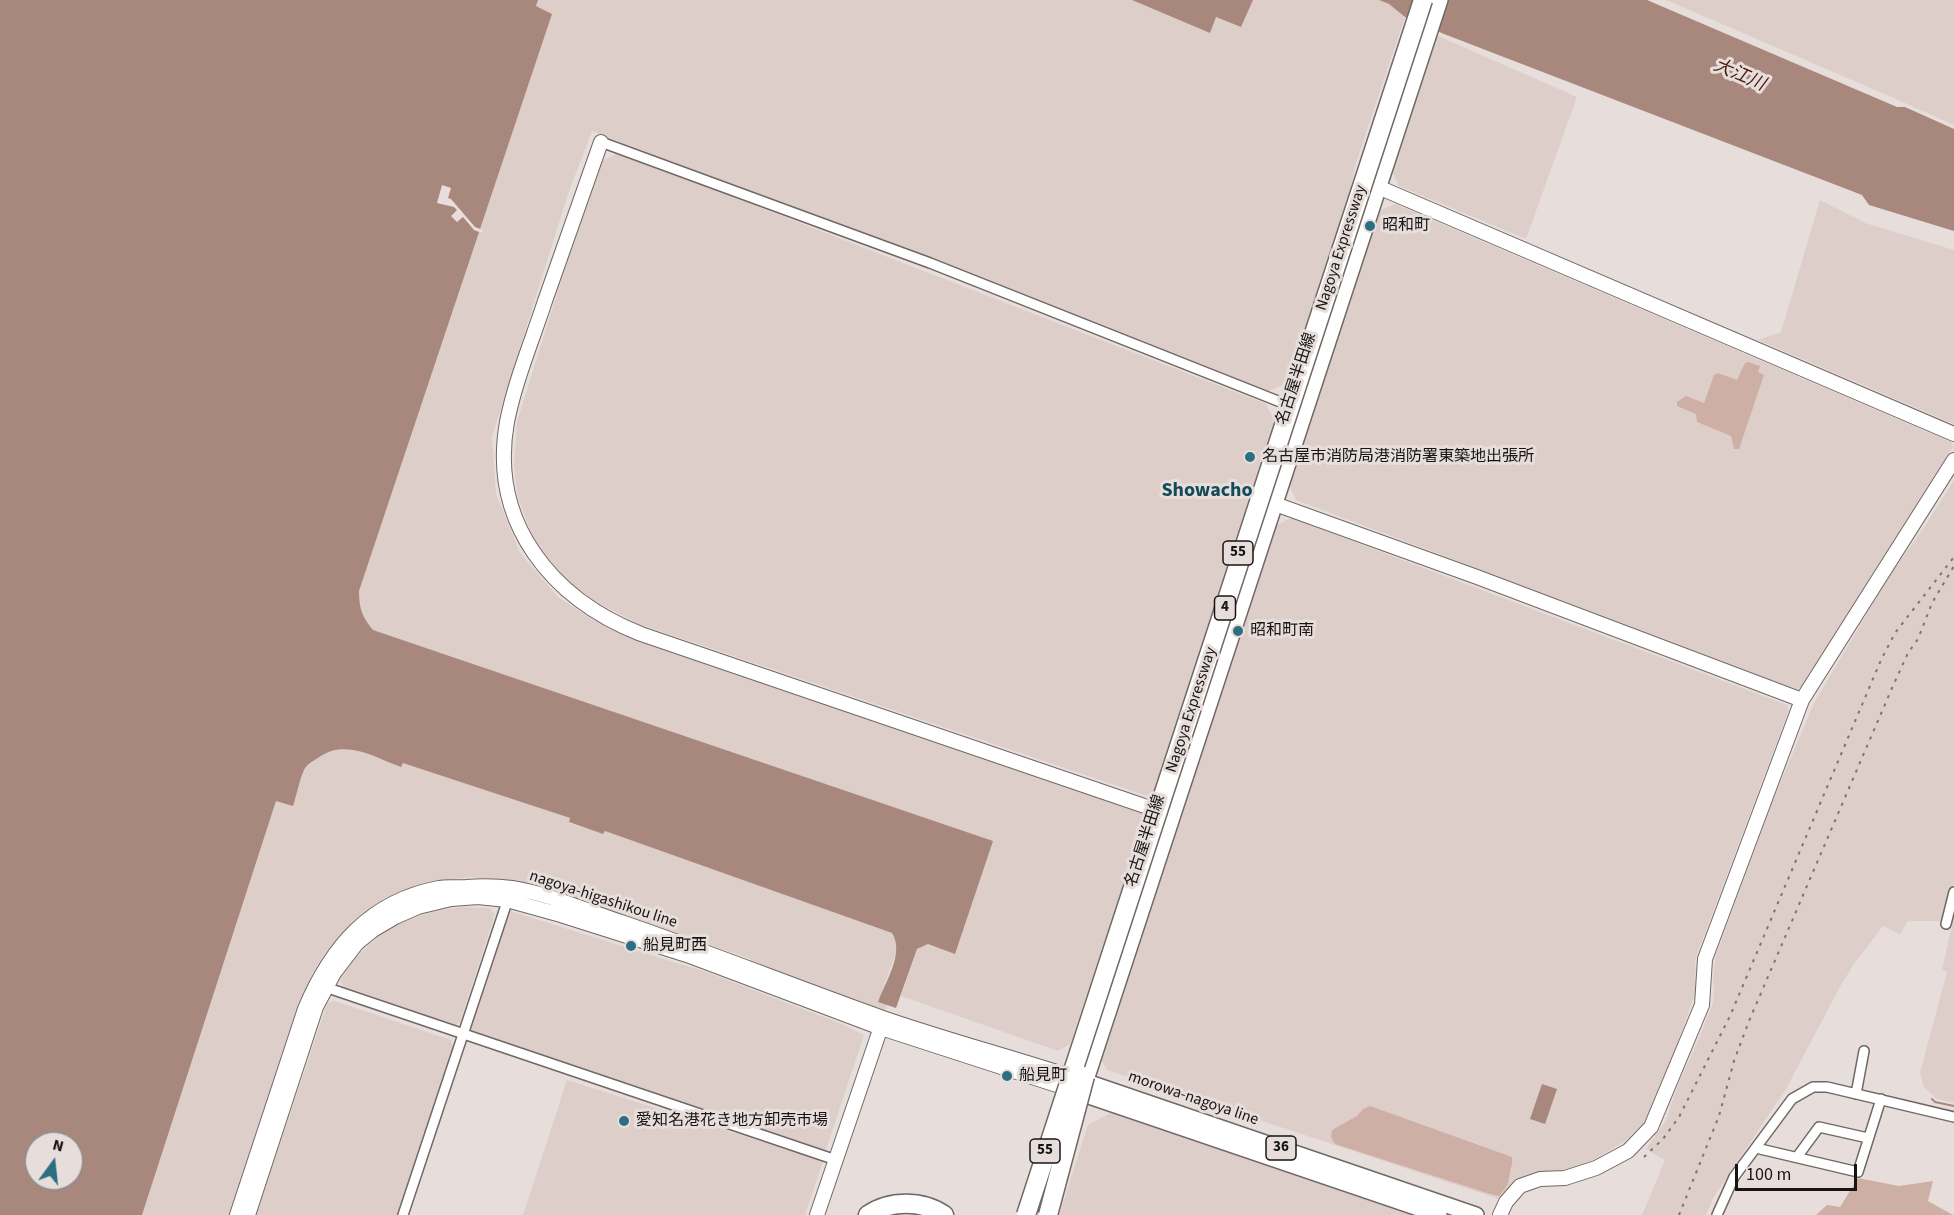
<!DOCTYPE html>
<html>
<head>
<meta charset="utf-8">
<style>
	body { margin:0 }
	#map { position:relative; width:1954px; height:1215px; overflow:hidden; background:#e7dedc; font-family:"Source Sans 3",sans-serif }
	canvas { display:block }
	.north { position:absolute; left:24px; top:1131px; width:60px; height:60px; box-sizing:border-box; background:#e7dedc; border:2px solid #948e8c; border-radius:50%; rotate:15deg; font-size:16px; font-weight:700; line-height:24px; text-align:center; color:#171514 }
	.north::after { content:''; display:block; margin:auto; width:21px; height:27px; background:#2c6f80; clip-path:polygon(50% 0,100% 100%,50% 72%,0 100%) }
	.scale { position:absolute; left:1735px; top:1164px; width:122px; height:27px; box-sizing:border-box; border:3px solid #171514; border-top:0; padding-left:8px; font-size:18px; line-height:21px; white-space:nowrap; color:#171514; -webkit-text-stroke:4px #e7dedc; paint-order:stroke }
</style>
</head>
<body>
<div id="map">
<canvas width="1954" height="1215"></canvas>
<div class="north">N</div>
<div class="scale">100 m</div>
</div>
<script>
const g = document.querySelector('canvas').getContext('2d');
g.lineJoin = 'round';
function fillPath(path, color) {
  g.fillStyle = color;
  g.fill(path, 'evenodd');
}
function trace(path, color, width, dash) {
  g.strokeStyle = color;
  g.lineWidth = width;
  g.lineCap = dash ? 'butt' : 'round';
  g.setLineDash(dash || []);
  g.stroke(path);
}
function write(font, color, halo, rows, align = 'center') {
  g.font = font + ' "Source Sans 3","Noto Sans JP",sans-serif';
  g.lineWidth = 6;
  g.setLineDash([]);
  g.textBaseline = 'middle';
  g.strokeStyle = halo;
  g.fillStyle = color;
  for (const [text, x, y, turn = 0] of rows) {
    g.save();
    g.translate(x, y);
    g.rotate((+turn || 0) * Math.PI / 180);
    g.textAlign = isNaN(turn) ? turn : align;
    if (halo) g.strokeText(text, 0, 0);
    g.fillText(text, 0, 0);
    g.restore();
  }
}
fillPath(new Path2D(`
	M538 0H1132L1210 33 1216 17 1241 27 1253 0H1379L1389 4 1405 17 1355 166 1350 195 1290 382 1268 391 592 131 568 194 492 437 496 494 520 553 558 597 593 620 1147 814 1070 1044 1058 1051 901 996 917 949 928 944 955 953 992 841 372 630 363 618 359 605V591L552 14 536 6Z
	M1666 0H1954V125L1889 96Z
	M1436 35 1577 97 1526 239 1399 186 1392 171Z
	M620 153 1266 404 1276 424 1153 798 639 624 594 601 557 572 534 540 518 498 514 466 517 422 598 162Z
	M1820 200 1865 223 1954 250V424L1758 340 1781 332Z
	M1395 204 1951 442 1953 447 1802 687 1796 689 1296 500 1287 480 1374 213Z
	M1954 480V882L1944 921H1908L1900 934 1883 926 1854 964 1841 985 1786 1089 1713 1198 1706 1215H1642L1665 1160 1646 1149 1666 1120 1677 1087 1700 1036 1713 1003 1714 987 1713 977 1716 955 1773 800 1814 703 1890 575 1925 526Z
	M1291 518 1787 705 1789 710 1695 960 1696 991 1654 1109 1645 1122 1624 1142 1584 1165 1564 1170 1540 1172 1521 1179 1513 1183 1499 1199 1107 1070 1102 1061 1277 525Z
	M339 748 358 751 401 766 403 762 570 818 569 823 603 834 605 831 892 933 896 939 897 950 878 1002 887 1005 884 1014 750 962 751 959 566 896 503 881 472 877 442 880 410 888 383 900 351 923 324 954 312 974 294 1021 230 1215H142L276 801 307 766 323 754Z
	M464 907 489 908 495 914 460 1022 455 1025 343 986 340 978 343 973 353 960 380 935 401 923 419 916 441 910Z
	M510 911 706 972 842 1024 864 1035 825 1153 471 1034 470 1028Z
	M1954 916V1103L1937 1099 1924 1087 1920 1073 1947 972 1942 970Z
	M335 1001 451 1040 453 1047 397 1215H256L326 1007 328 1003Z
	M567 1080 823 1161 805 1215H523Z
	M1110 1113 1412 1215H1059L1088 1125Z`), '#decec9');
fillPath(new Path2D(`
	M1748 362 1760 366 1758 372 1764 375 1739 449H1734L1731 436 1697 422 1696 414 1677 406V402L1686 396 1704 403 1714 375 1718 373 1737 380 1745 363Z
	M1370 1106 1512 1157C1513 1164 1511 1166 1510 1172 1508 1185 1508 1186 1499 1196L1490 1194 1335 1144 1331 1137 1332 1130 1357 1116 1363 1109Z
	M1858 1178 1899 1186 1933 1181 1928 1201 1953 1215H1816L1827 1205 1840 1207Z`), '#cdafa6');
fillPath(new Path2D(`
	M0 0H538L536 6 552 14 359 591C359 608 362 617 373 630L993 841 955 954 928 944 917 949 896 1008 878 1002C885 982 905 953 892 933L605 831 603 834 569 822 570 818 403 763 401 767C374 757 344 738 318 758 313 761 306 765 304 770 299 781 297 794 293 806L276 801 142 1215H0ZM36 1143H72V1179H36Z
	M1132 0H1253L1241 27 1216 17 1210 33Z
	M1379 0H1647L1897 107H1905L1954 129V231L1869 205 1862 195 1444 34 1405 17 1389 4Z
	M1542 1084 1557 1089 1545 1124 1530 1119Z`), '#a8877d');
fillPath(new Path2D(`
	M442 185 451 188 448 198 451 199 475 227 483 230 482 233 474 230 463 217 457 222 451 216 457 210 454 207 437 203Z`), '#e7dedc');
trace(new Path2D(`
	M1932 1099 1935 1102 1954 1106`), '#a8877d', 2);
const street = new Path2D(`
	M601 142 930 263 1293 407
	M1946 924 1954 892
	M325 987 836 1160
	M1856 1094 1864 1051
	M1756 1148 1858 1172 1881 1099
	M1797 1157 1819 1127 1868 1138
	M403 1215 509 896
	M1717 1215 1734 1177 1792 1099 1813 1087H1827L1954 1117`);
const secondary = new Path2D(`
	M601 142C582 195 564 248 545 301 532 341 515 381 507 422 489 523 552 599 641 634L1165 813
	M1378 187 1954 434
	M1275 504 1477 577 1802 700
	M237 1215 305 1009C331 947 370 901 439 888 448 887 458 887 466 887 481 886 497 886 512 888 550 894 587 911 624 923 711 953 796 987 883 1018 944 1039 1007 1056 1069 1076
	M248 1215 316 1007 334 973 357 943 373 930 395 917 418 907 451 899 478 897 507 900 561 915 687 955 881 1028 1066 1088
	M817 1215 883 1021
	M1500 1215 1506 1202 1520 1186 1540 1179 1565 1178 1596 1168 1628 1151 1651 1127 1702 1005 1705 959 1802 700 1954 460`);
const primary = new Path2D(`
	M1078 1079 1476 1215
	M1084 1086 1440 0
	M1071 1090 1439 1215`);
const highway = new Path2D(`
	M868 1215C890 1200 922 1200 944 1215`);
trace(street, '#6f6865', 12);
trace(secondary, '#6f6865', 16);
trace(primary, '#6f6865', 18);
trace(highway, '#6f6865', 21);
trace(street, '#fff', 9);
trace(secondary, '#fff', 14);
trace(primary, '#fff', 15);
trace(highway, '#fff', 18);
trace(new Path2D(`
	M1644 1157 1663 1139 1679 1117 1730 1016 1881 660 1895 633 1954 557
	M1679 1215 1719 1116 1734 1061 1749 1021 1892 688 1908 653 1918 639 1932 603 1954 566`), '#7a7473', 2, [3, 6]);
const highwayBridge = new Path2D(`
	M1026 1215 1423 0
	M1048 1215 1085 1076`);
trace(highwayBridge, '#6f6865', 21, []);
trace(highwayBridge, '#fff', 18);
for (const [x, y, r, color] of [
	[1370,226,6,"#2c6f80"],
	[1250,457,6,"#2c6f80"],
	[1238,631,6,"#2c6f80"],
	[631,946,6,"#2c6f80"],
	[1007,1076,6,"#2c6f80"],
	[624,1121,6,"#2c6f80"]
]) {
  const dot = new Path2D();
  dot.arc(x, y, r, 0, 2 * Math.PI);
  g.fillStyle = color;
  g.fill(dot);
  trace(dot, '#e7dedc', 2);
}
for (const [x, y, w] of [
	[1238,553,30],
	[1225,608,21],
	[1281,1148,30],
	[1045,1151,30]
]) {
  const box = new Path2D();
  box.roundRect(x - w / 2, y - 12, w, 24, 4.5);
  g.fillStyle = '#e7dedc';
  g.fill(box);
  trace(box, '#171514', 1.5);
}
write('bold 15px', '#171514', null, [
	["55",1238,553],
	["4",1225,608],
	["36",1281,1148],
	["55",1045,1151]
]);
write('16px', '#171514', '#e7dedc', [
	["昭和町",1382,226],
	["名古屋市消防局港消防署東築地出張所",1262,457],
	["昭和町南",1250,631],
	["船見町西",643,946],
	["船見町",1019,1076],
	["愛知名港花き地方卸売市場",636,1121]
], 'left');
write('16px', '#171514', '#e7dedc', [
	["Nagoya Expressway",1342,248,-72],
	["名古屋半田線",1297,379,-72],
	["Nagoya Expressway",1192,710,-72],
	["名古屋半田線",1146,841,-72],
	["nagoya-higashikou line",603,900,18],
	["morowa-nagoya line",1193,1099,19]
]);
write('italic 18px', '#481b0e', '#e7dedc', [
	["大江川",1739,76,23]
]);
write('bold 20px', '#134b58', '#e7dedc', [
	["Showacho",1207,492]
]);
</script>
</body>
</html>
